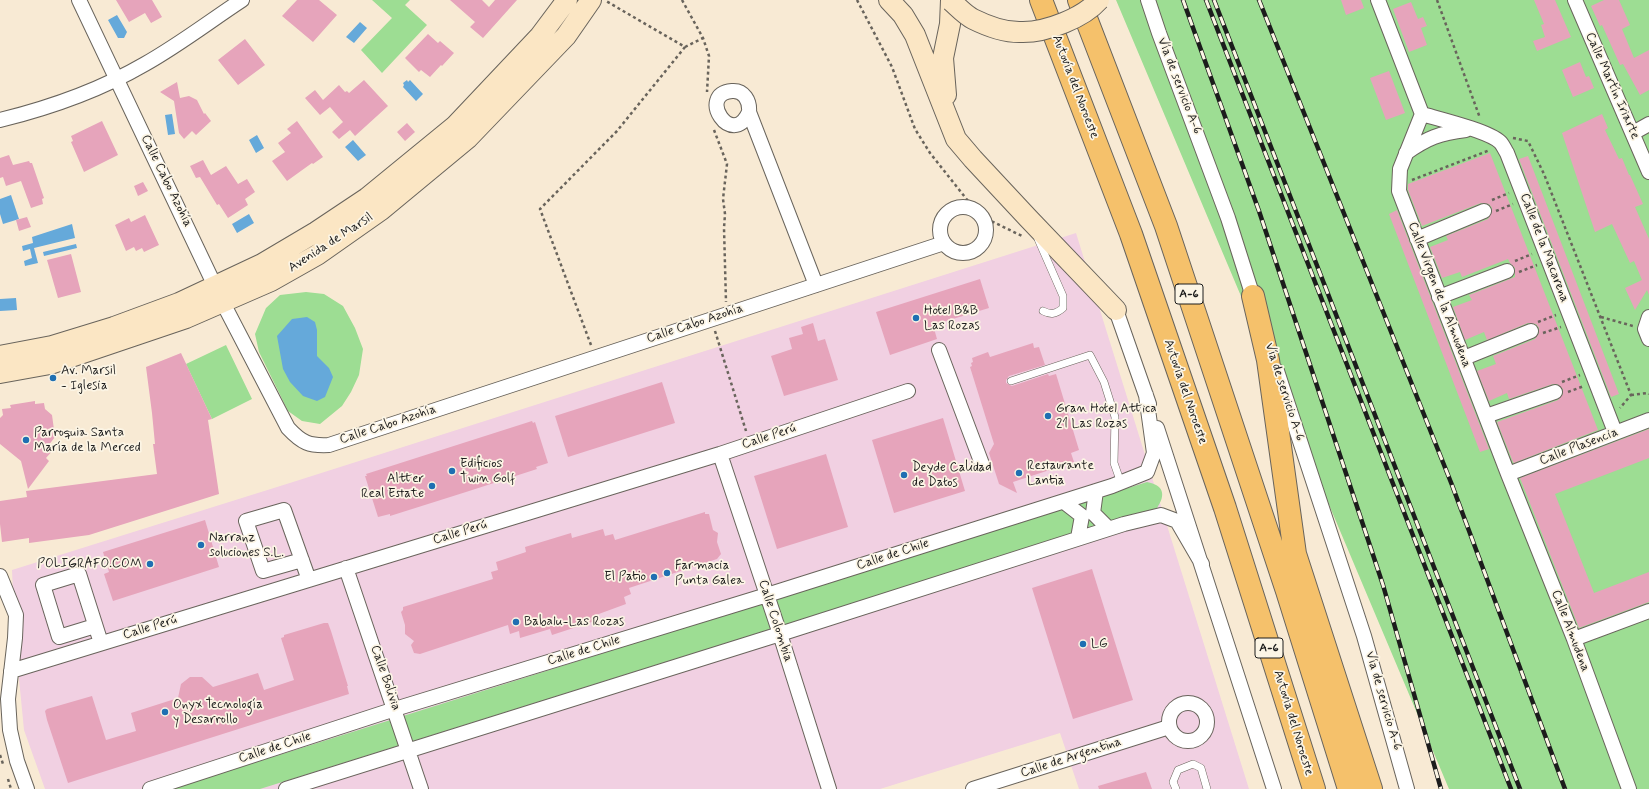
<!DOCTYPE html>
<html>
<head>
<meta charset="utf-8">
<style>
	body { margin:0 }
	canvas { display:block; background:#f8ead4 }
</style>
</head>
<body>
<canvas width="1649" height="789"></canvas>
<script>
const g = document.querySelector('canvas').getContext('2d');
g.lineJoin = 'round';
function fillPath(path, color) {
  g.fillStyle = color;
  g.fill(path, 'evenodd');
}
function trace(path, color, width, dash) {
  g.strokeStyle = color;
  g.lineWidth = width;
  g.lineCap = dash ? 'butt' : 'round';
  g.setLineDash(dash || []);
  g.stroke(path);
}
function write(font, color, halo, rows, align = 'center') {
  g.font = font + ' Mynerve,sans-serif';
  g.lineWidth = 3.5;
  g.setLineDash([]);
  g.textBaseline = 'middle';
  g.strokeStyle = halo;
  g.fillStyle = color;
  for (const [text, x, y, turn = 0] of rows) {
    g.save();
    g.translate(x, y);
    g.rotate((+turn || 0) * Math.PI / 180);
    g.textAlign = isNaN(turn) ? turn : align;
    if (halo) g.strokeText(text, 0, 0);
    g.fillText(text, 0, 0);
    g.restore();
  }
}
fillPath(new Path2D(`
	M1076 233 1249 789H1079L1060 733 880 789H45L24 730 15 638 12 570 293 482Z`), '#f1d0e2');
fillPath(new Path2D(`
	M372 0H410L405 5 427 25 382 73 361 50 392 18Z
	M1116 0H1649V789H1449Z
	M306 292 324 294 343 306 355 328 363 349 359 375 351 392 342 406 320 424 302 421 288 411 259 352 255 334 266 308 280 295Z
	M226 345 252 399 212 419 186 364Z
	M1147 482C1164 485 1166 495 1157 508L260 789H171Z`), '#9ddd93');
fillPath(new Path2D(`
	M117 15 127 32 124 38H118L108 20Z
	M360 22 367 28 354 43 346 37Z
	M407 80 408 82 410 80 423 94 416 101 403 87 404 85 403 83Z
	M172 114 175 134 168 135 165 115Z
	M257 135 264 148 256 153 249 140Z
	M353 140 366 155 358 161 345 147Z
	M11 195 19 219 3 224 0 214V199Z
	M249 214 254 223 237 233 232 224Z
	M72 224 75 238 34 248 38 263 25 266 24 261 32 258 30 249 23 251 22 246 33 243 32 237Z
	M76 244 77 248 44 256 43 252Z
	M16 298 17 310 0 311V299Z
	M307 317 315 322 317 330V356L329 368 333 377 325 397 317 401 303 396 290 382 283 369 277 336 292 319Z`), '#65a9da');
fillPath(new Path2D(`
	M116 0H152L162 17 151 23 145 13 129 22Z
	M297 0H319L337 15 313 42 282 16Z
	M450 0H482L489 7 495 0H517L483 38 470 27 475 22Z
	M1341 0H1361L1364 8 1346 15Z
	M1534 0H1555L1571 37 1537 51 1533 41 1545 37 1541 25 1544 24Z
	M1604 0H1619L1630 25 1622 29 1634 58 1649 50V90L1640 95 1623 64 1620 65 1602 25 1600 26 1591 6Z
	M1411 2 1418 19 1423 17 1427 26 1421 28 1427 45 1409 52 1393 9Z
	M428 34 438 43 440 41 454 53 442 66 441 65 430 77 421 70 419 72 405 58Z
	M245 39 265 65 238 85 218 60Z
	M1580 62 1586 77 1589 76 1594 88 1573 97 1562 70Z
	M1389 71 1405 113 1386 120 1370 78Z
	M364 80 388 106 355 136 350 130 339 139 332 132 343 122 330 107 320 115 305 98 315 90 323 100 339 85 345 92 347 91 349 93Z
	M177 82 180 98 189 96 197 100 204 114 205 113 211 121 196 135 192 131 184 139 179 133 174 101 160 92Z
	M1602 114 1608 128 1605 130 1619 159 1622 158 1629 175H1630L1643 204 1635 207 1649 239V295L1647 290 1635 310 1625 288 1642 280 1634 261 1630 263 1612 224 1595 232 1562 133Z
	M102 121 118 155 84 172 71 142 73 141 71 136Z
	M297 121 323 157 313 164 312 163 287 181 272 161 285 152 278 143 291 133 287 129Z
	M407 123 415 132 405 141 397 132Z
	M1490 153 1598 430 1514 463 1513 462 1497 422 1558 400 1563 394V389L1557 384H1553L1509 399 1507 393 1489 401 1477 371 1496 364 1493 356 1535 339 1539 333V328L1536 324 1528 323 1487 340 1484 332 1465 340 1453 307 1472 300 1469 295 1515 277V268L1510 263 1508 259 1462 277 1460 272 1442 278 1430 247 1448 240 1446 236 1488 219 1492 212V208L1489 204 1481 203 1422 226 1408 190V184Z
	M9 155 13 165 29 161 30 163H32L44 198 42 199 43 204 31 208 21 181 6 186 3 177 0 178V158Z
	M1528 156 1619 394 1611 397 1519 159Z
	M203 160 211 175 226 166 238 184 247 179 255 192 245 199 248 205 228 218 219 204 217 205 200 177 196 178 190 166Z
	M143 182 148 191 138 196 134 186Z
	M1397 210 1489 449 1480 452 1389 214Z
	M145 215 159 245 144 252 142 248 136 251 134 247 126 251 115 225 129 218 131 222Z
	M27 217 31 227 19 231 16 220Z
	M71 254 81 292 58 298 47 260Z
	M980 279 989 308 933 325 937 339 890 355 876 312Z
	M813 323 818 341 825 339 838 380 784 396 771 356 792 349 789 338 803 334 801 327Z
	M1033 343 1034 348 1039 347 1045 365 1009 376 1006 380V383L1012 386 1048 374 1049 376 1056 374 1079 450 1071 453 1074 462 1013 482 1017 493 999 484 989 453 994 444 970 367 972 366 971 363 973 362 972 358 988 352 990 357Z
	M181 353 212 419 208 420 219 494 89 535 29 543V538L2 542 0 524V501L27 497 26 491 157 474 153 444H155L152 413 146 367Z
	M662 382 675 423 568 457 555 416Z
	M35 401V404L44 403 45 409 52 415 55 437 48 446 53 450 46 458 49 461 28 489 21 461 0 444V418L3 415 2 409 11 408 10 405Z
	M943 418 965 491 894 513 872 440Z
	M532 421 533 423 535 422 548 463 536 467 537 469 466 492 390 516V514L378 517 365 476H367L366 474Z
	M1649 429V458L1555 494 1594 593 1649 572V602L1579 628 1520 478Z
	M826 454 848 527 777 549 754 476Z
	M705 512V514H709L713 530 718 533 717 542 721 554 717 559 629 588 631 594 624 597 626 604 596 615 598 620 552 635 550 629 520 638 519 631 510 634 508 625 420 654 414 653 411 645 414 641 405 634V625L401 612 403 610V607L493 579 491 572 498 570 496 562 526 552 525 547 571 533 572 538 603 529 605 536 613 534 615 540Z
	M205 520 219 567 113 601 104 574 109 572 103 552Z
	M1092 569 1133 700 1073 719 1032 588Z
	M324 623H328L331 631 348 686H347L349 694 68 783 47 720 45 711 47 709 92 696 106 740 136 731 131 713 178 698 181 684 190 677H202L213 687 258 673 264 690 294 680 281 638 284 637V635Z
	M1146 772 1152 789H1099L1098 786Z`), '#e6a4bb');
const lane = new Path2D(`
	M1038 239 1063 296V308C1056 314 1051 315 1043 311
	M1011 381 1090 355 1104 382 1115 417 1114 463 1121 483
	M1176 789 1173 782 1178 770 1193 764 1201 768 1207 789`);
const street = new Path2D(`
	M79 0 223 303 288 428C302 443 309 446 329 445L944 243
	M1148 0 1159 33 1228 218 1255 303
	M1378 0 1422 114
	M1575 0 1649 172
	M749 112C732 150 696 94 732 91 744 90 750 101 749 112L816 285
	M1422 114 1400 169 1399 191 1508 474 1574 639 1629 789
	M1422 114C1439 119 1489 131 1500 142 1503 145 1505 150 1507 153L1615 432
	M0 120C49 108 102 89 145 64 179 45 210 21 242 0
	M1633 133 1649 124
	M1406 153C1427 138 1440 133 1466 130
	M940 230a23 23 0 1 1 46 0a23 23 0 1 1-46 0Z
	M1417 239 1484 211
	M1439 297 1507 271
	M1116 310 1149 404
	M1649 317 1645 329 1649 339
	M939 350 982 464
	M1464 358 1531 331
	M1277 371 1364 636 1407 789
	M1486 416 1555 392
	M1157 428 1274 789
	M720 454 780 634 829 789
	M1508 474 1649 420
	M1096 491 1093 513 1108 528
	M1064 502 1082 516 1078 538
	M302 560 263 571 246 521 284 510 309 580
	M346 568 421 789
	M0 576 16 615 15 638 8 699 10 730 17 761 27 789
	M95 626 59 637 43 585 79 574 101 643
	M1574 639 1649 611
	M11 671 720 454 908 391
	M1169 722a19 19 0 1 1 38 0a19 19 0 1 1-38 0Z
	M150 789 395 709 767 595 1112 486 1147 472 1154 453 1146 395
	M286 789 780 634 1124 524 1161 515 1177 521 1202 564
	M973 789 1169 727`);
const secondary = new Path2D(`
	M889 0 903 15 915 35 956 139 973 159 1028 218 1116 310
	M946 95 943 58 950 24 951 0
	M0 356 52 346 114 327 179 303 262 264 316 232 367 198 455 126 540 36 567 0
	M0 373 50 364 186 318 271 281 317 255 381 210 468 138 566 36 591 0`);
const highway = new Path2D(`
	M1041 0 1131 234 1225 508 1314 789
	M1079 0 1166 226 1287 591 1349 789
	M1253 296 1268 360 1295 554 1371 789`);
trace(lane, '#69645c', 8);
trace(street, '#69645c', 16);
trace(secondary, '#69645c', 22);
trace(highway, '#69645c', 24);
trace(new Path2D(`
	M682 0 703 38 709 56 707 92
	M857 0 892 67 915 129 930 153 976 211
	M1437 0 1480 118
	M685 47 703 38
	M714 130 727 164 723 199 725 214 724 228 726 302
	M1513 138 1528 141 1544 174 1631 395 1620 408
	M1412 180 1490 150
	M1492 200 1509 193
	M1496 211 1513 204
	M981 216 1022 236
	M1515 261 1532 254
	M1519 272 1537 265
	M1601 317 1633 326
	M1538 322 1556 315
	M715 331 746 431
	M1543 333 1561 327
	M591 345 540 209 617 131 685 47 606 1
	M1562 382 1580 375
	M1568 392 1584 386
	M1631 395 1648 393 1649 394
	M0 755 3 764
	M8 779 11 789`), '#69645c', 2.5, [3, 3]);
trace(lane, '#fff', 7);
trace(street, '#fff', 14);
trace(secondary, '#fbe6c4', 20);
trace(highway, '#f5c16b', 22);
const rail = new Path2D(`
	M1183 0 1259 211 1383 585 1441 789
	M1206 0 1511 789
	M1214 0 1520 789
	M1259 0 1452 485 1565 789`);
trace(rail, '#1c1c1c', 4.5);
trace(rail, '#fcf5e5', 3, [9]);
const secondaryBridge = new Path2D(`
	M951 1C958 7 965 15 973 19 987 26 1007 33 1023 32 1047 32 1083 18 1099 0`);
trace(secondaryBridge, '#69645c', 22, []);
trace(secondaryBridge, '#fbe6c4', 20);
for (const [x, y, r, color] of [
	[916,318,4,"#1f6fb2"],
	[53,378,4,"#1f6fb2"],
	[1048,416,4,"#1f6fb2"],
	[26,440,4,"#1f6fb2"],
	[452,471,4,"#1f6fb2"],
	[1019,473,4,"#1f6fb2"],
	[904,475,4,"#1f6fb2"],
	[432,486,4,"#1f6fb2"],
	[201,545,4,"#1f6fb2"],
	[150,564,4,"#1f6fb2"],
	[667,573,4,"#1f6fb2"],
	[654,577,4,"#1f6fb2"],
	[516,622,4,"#1f6fb2"],
	[1083,644,4,"#1f6fb2"],
	[165,712,4,"#1f6fb2"]
]) {
  const dot = new Path2D();
  dot.arc(x, y, r, 0, 2 * Math.PI);
  g.fillStyle = color;
  g.fill(dot);
  trace(dot, '#fcf5e5', 1.5);
}
for (const [x, y, w] of [
	[1189,294,28],
	[1269,648,28]
]) {
  const box = new Path2D();
  box.roundRect(x - w / 2, y - 10, w, 20, 3);
  g.fillStyle = '#fcf5e5';
  g.fill(box);
  trace(box, '#1c1c1c', 1);
}
write('bold 12px', '#1c1c1c', null, [
	["A-6",1189,294],
	["A-6",1269,648]
]);
write('13px', '#1c1c1c', '#fcf5e5', [
	["Vía de servicio A-6",1179,86,69],
	["Calle Martín Iriarte",1612,86,66],
	["Autovía del Noroeste",1075,87,69],
	["Calle Cabo Azohía",166,181,64],
	["Avenida de Marsil",331,243,-33],
	["Calle de la Macarena",1544,248,69],
	["Calle Virgen de la Almudena",1439,295,69],
	["Calle Cabo Azohía",695,324,-18],
	["Autovía del Noroeste",1185,392,71],
	["Vía de servicio A-6",1284,392,72],
	["Calle Cabo Azohía",388,425,-18],
	["Calle Perú",769,437,-18],
	["Calle Plasencia",1579,447,-21],
	["Calle Perú",460,533,-17],
	["Calle de Chile",893,555,-18],
	["Calle Colombia",775,621,72],
	["Calle Perú",150,628,-17],
	["Calle Almudena",1570,631,69],
	["Calle de Chile",584,651,-17],
	["Calle Bolivia",385,678,71],
	["Vía de servicio A-6",1383,701,74],
	["Autovía del Noroeste",1293,723,73],
	["Calle de Chile",275,748,-18],
	["Calle de Argentina",1071,758,-18]
]);
write('13px', '#1c1c1c', '#fcf5e5', [
	["Hotel B&B",924,311],
	["Las Rozas",924,326],
	["Av. Marsil",61,371],
	["- Iglesia",61,386],
	["Gran Hotel Attica",1056,409],
	["21 Las Rozas",1056,424],
	["Parroquia Santa",34,433],
	["María de la Merced",34,448],
	["Edificios",460,464],
	["Twin Golf",460,479],
	["Restaurante",1027,466],
	["Lantia",1027,481],
	["Deyde Calidad",912,468],
	["de Datos",912,483],
	["Altter",424,479,"right"],
	["Real Estate",424,494,"right"],
	["Narranz",209,538],
	["soluciones S.L.",209,553],
	["POLIGRAFO.COM",142,564,"right"],
	["Farmacia",675,566],
	["Punta Galea",675,581],
	["El Patio",646,577,"right"],
	["Babalu-Las Rozas",524,622],
	["LG",1091,644],
	["Onyx Tecnología",173,705],
	["y Desarrollo",173,720]
], 'left');
</script>
</body>
</html>
